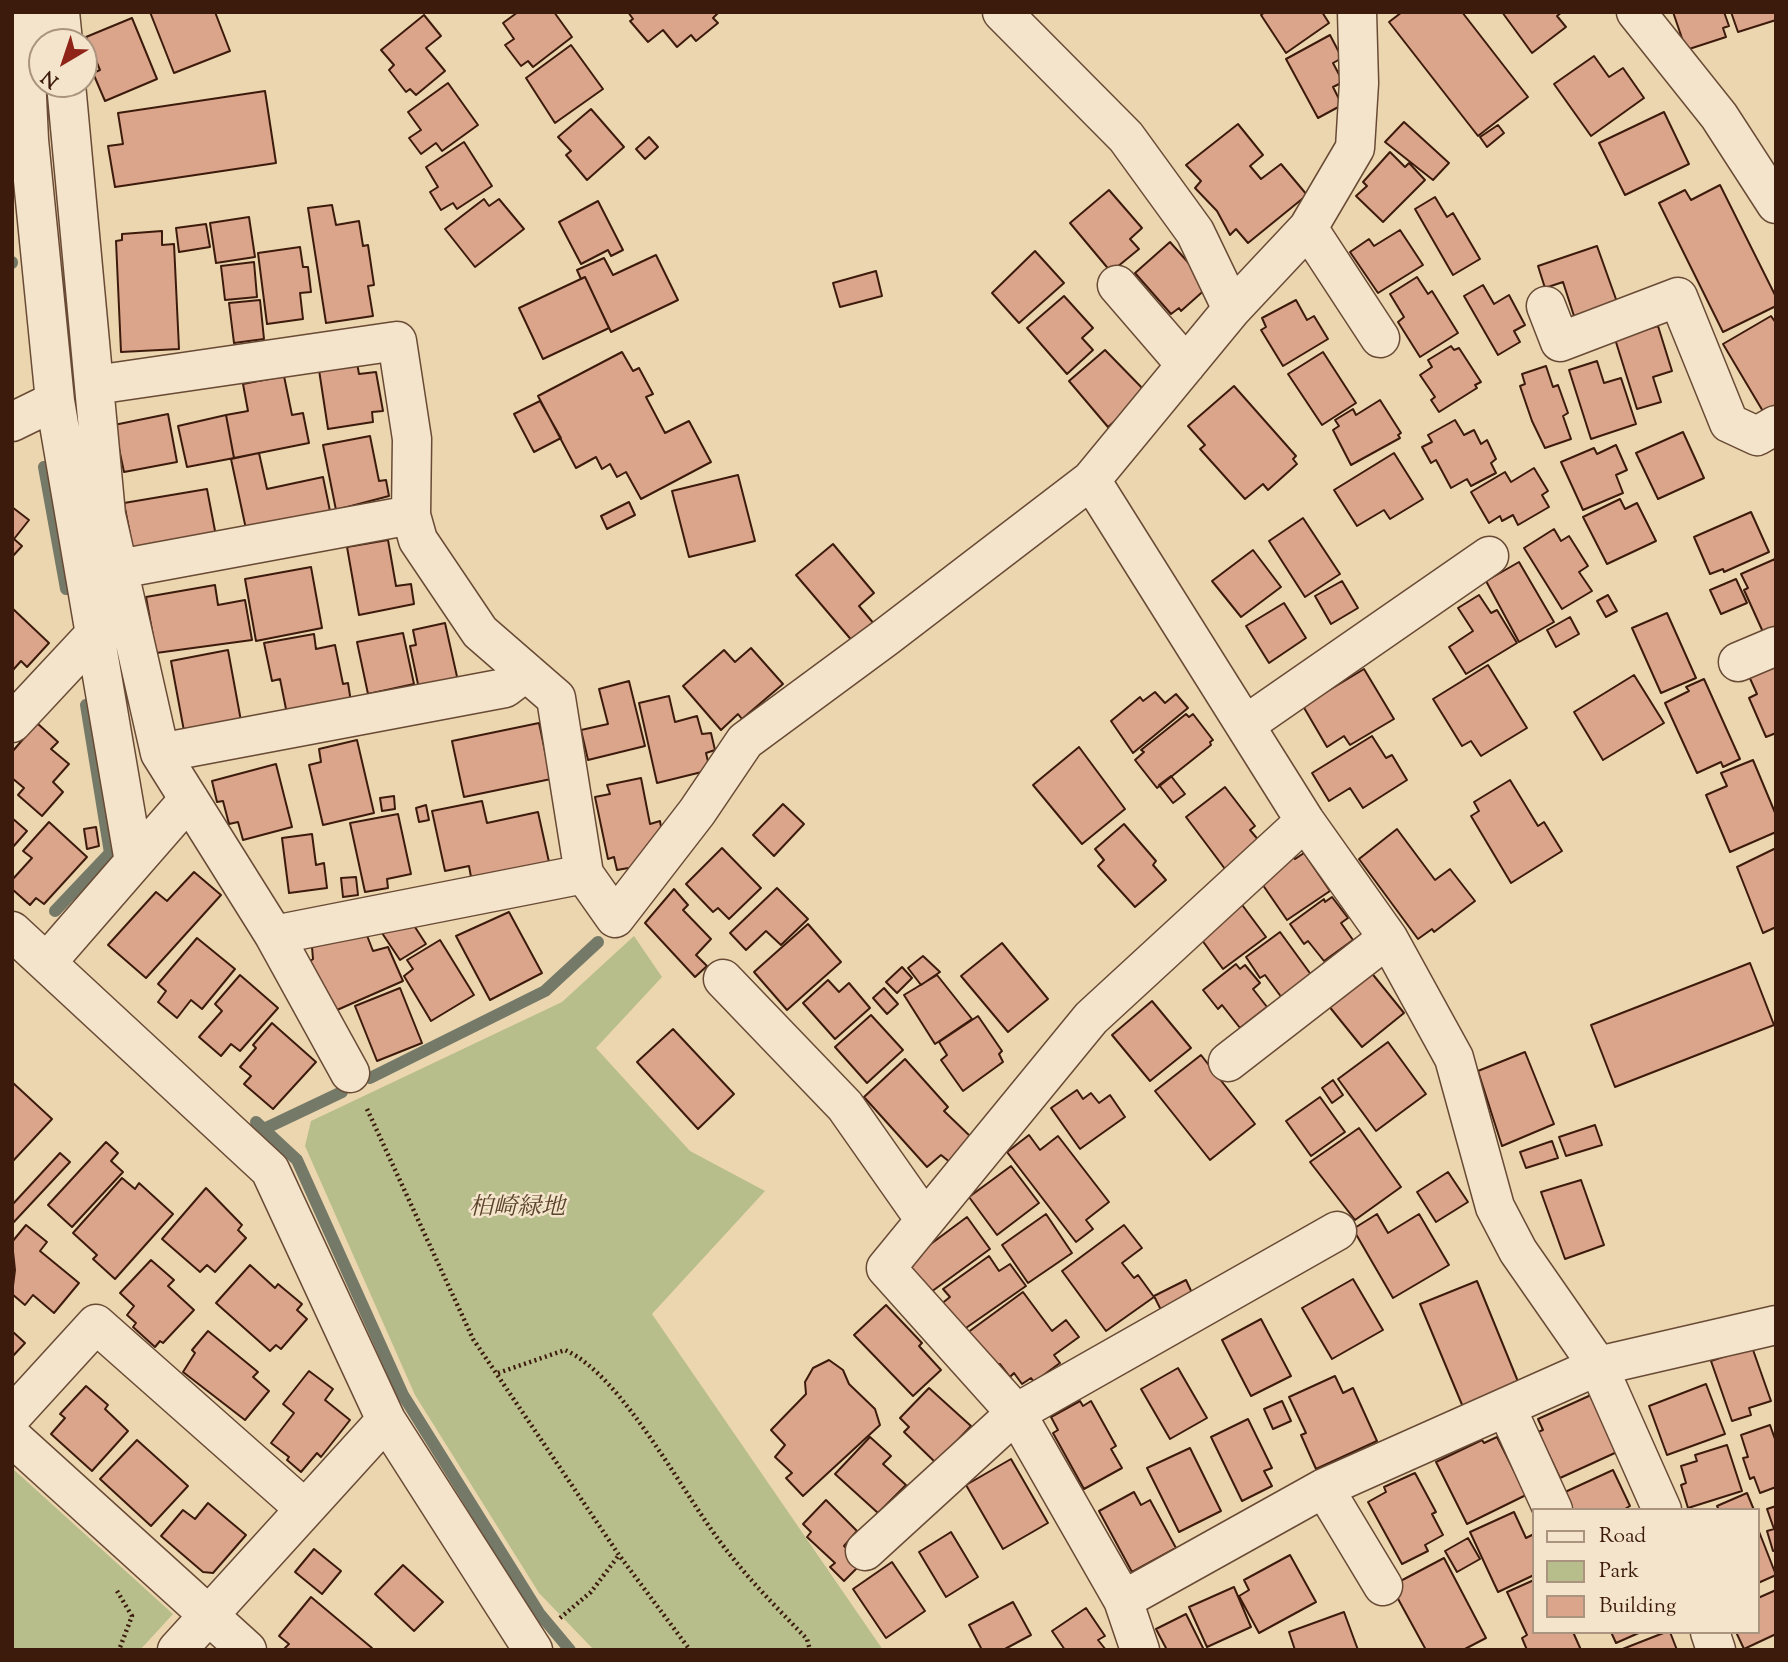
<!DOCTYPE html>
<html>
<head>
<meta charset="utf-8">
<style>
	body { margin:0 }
	#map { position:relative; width:1788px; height:1662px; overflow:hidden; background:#ecd6af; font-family:"Sorts Mill Goudy",serif }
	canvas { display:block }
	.frame { position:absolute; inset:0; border:14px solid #3d1b0c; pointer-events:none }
	.legend { position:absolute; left:1532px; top:1508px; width:228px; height:126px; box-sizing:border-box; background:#f3e4cb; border:2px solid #aa947f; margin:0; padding:9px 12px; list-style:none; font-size:21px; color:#3d1b0c }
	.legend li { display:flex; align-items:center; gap:14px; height:35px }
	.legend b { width:35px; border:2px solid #aa947f }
	.north { position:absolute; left:28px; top:28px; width:70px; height:70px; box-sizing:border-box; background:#f3e4cb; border:2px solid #aa947f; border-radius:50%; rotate:219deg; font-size:19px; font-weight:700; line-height:28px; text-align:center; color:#3d1b0c }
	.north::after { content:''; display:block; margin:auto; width:24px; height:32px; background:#8f2418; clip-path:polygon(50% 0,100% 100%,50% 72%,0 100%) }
</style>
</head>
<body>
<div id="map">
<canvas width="1788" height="1662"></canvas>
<div class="frame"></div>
<ul class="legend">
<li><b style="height:9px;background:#f3e4cb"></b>Road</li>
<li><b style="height:19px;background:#b8be8b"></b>Park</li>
<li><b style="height:19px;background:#dba58b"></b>Building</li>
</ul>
<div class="north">N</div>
</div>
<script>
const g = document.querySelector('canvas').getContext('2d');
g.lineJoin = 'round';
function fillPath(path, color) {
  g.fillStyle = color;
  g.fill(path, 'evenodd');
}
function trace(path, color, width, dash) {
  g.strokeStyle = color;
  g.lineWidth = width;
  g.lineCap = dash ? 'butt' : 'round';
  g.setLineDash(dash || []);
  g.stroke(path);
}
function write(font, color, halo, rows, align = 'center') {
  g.font = font + ' "Sorts Mill Goudy","Noto Serif JP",serif';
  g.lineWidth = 5;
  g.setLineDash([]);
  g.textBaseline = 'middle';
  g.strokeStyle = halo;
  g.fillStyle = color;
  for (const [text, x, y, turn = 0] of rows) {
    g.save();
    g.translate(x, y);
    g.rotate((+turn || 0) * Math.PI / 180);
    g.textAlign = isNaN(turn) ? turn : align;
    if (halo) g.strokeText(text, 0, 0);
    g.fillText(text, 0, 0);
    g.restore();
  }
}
fillPath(new Path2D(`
	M634 936 662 977 596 1048 690 1151 765 1191 652 1314 883 1650H594L539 1593 415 1395 305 1146 311 1121 562 1002Z
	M12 1468 173 1614 140 1650H12Z`), '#b8be8b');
trace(new Path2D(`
	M12 262V263
	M44 467 66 589
	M55 911 110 853 86 705
	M370 1078 545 991 598 942
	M256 1122 297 1160 403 1395 539 1613 570 1650
	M264 1129 342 1092`), '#757a68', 12);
const building = new Path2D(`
	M150 12H215L230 51 174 73Z
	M518 12H554L572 37 533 67 528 61 521 66 505 45 514 39 503 23Z
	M628 12H719L713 18 718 23 696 41 691 35 677 47 663 30 648 42 630 21 633 19Z
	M1265 12H1322L1329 23 1286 53 1261 15Z
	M1402 12H1462L1528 97 1478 136 1389 22Z
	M1502 12H1562L1557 16 1566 27 1532 53Z
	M1673 12H1724L1729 26 1723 28 1726 37 1686 50Z
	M1731 12H1775L1776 20 1738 32Z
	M424 15 441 36 426 48 445 71 416 95 410 89 406 92 389 70 394 65 381 50Z
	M132 18 157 79 105 101 93 73 100 70 86 37Z
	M1330 35 1342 58 1333 63 1343 82 1333 87 1342 105 1318 118 1286 59Z
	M571 45 603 89 555 123 526 78Z
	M1594 56 1609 77 1623 68 1644 98 1591 136 1554 84Z
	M448 83 478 125 442 151 436 143 421 154 409 138 421 130 408 112Z
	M265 91 276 163 115 187 108 146 123 144 118 113Z
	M591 109 624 147 587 180 566 155 571 151 558 137Z
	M1664 112 1689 164 1625 195 1599 143Z
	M1404 122 1449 163 1433 180 1385 142Z
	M1238 124 1263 155 1250 166 1261 179 1281 164 1307 195 1248 243 1236 229 1230 235 1217 211 1195 188 1201 181 1186 165Z
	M1498 125 1504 133 1487 147 1480 137Z
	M649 137 658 147 645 159 636 149Z
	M464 142 492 186 457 209 453 203 441 210 430 192 438 187 426 167Z
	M1390 152 1405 167 1409 163 1425 180 1383 222 1356 196 1367 186 1363 182Z
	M1720 185 1776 297V306L1723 332 1659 203 1685 190 1691 200Z
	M1109 190 1142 228 1130 239 1139 249 1111 272 1070 223Z
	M1435 197 1447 217 1453 213 1480 259 1453 275 1415 209Z
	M484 199 489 206 499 199 524 229 475 267 445 229Z
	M598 201 623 250 611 256 608 250 581 264 559 222Z
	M332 205 336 225 359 221 363 246 368 245 374 285 368 286 373 316 326 323 308 208Z
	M249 217 255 257 216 263 210 223Z
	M206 224 210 247 179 252 176 228Z
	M1400 230 1423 265 1378 293 1350 252 1369 239 1374 246Z
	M162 231V245L174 244 179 349 121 352 116 241 122 240V234Z
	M1170 242 1209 286 1181 311 1179 308 1171 314 1135 273Z
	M1597 246 1617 302 1574 316 1563 282 1545 288 1538 266Z
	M300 247 303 267H308L311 292 300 293 303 319 267 324 258 253Z
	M1035 251 1064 283 1019 323 992 293Z
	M656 255 678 300 611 332 585 277 581 279 577 270 604 258 613 275Z
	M254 262 257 297 225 300 221 266Z
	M876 271 882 296 840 307 833 283Z
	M585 277 609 328 543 359 519 308Z
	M1417 277 1428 294 1432 291 1458 333 1420 357 1398 322 1404 317 1390 294Z
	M1483 285 1494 304 1509 295 1525 325 1514 331 1520 342 1498 355 1464 296Z
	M1064 296 1093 328 1082 338 1093 350 1067 374 1027 328Z
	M260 300 264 339 234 343 229 303Z
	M1296 300 1307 320 1314 316 1328 339 1283 366 1261 330 1266 327 1262 318Z
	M1771 316 1776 323V406L1764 413 1723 344Z
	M1658 326 1672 371 1653 377 1661 402 1637 409 1615 339Z
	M1451 346 1454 350 1459 348 1481 382 1475 385 1477 388 1439 412 1431 400 1435 397 1420 375 1432 367 1428 360Z
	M1105 350 1147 393 1108 427 1069 381Z
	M622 352 633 371 639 368 653 394 646 397 665 433 689 421 711 462 641 499 626 472 617 477 610 464 602 469 596 457 576 468 538 396Z
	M1323 352 1356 403 1322 425 1288 374Z
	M1597 361 1604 383 1621 378 1636 424 1591 439 1569 370Z
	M357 363 359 374 376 372 383 411 372 412 373 422 328 429 319 370Z
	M1546 366 1553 387 1558 385 1568 413 1563 416 1571 439 1545 448 1532 421 1520 386 1525 384 1522 374Z
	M284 376 292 415 303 413 309 443 234 458 226 415 248 411 243 384Z
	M1234 386 1296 456 1293 459 1297 464 1268 490 1263 484 1245 499 1200 449 1205 445 1188 426Z
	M1380 400 1401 433 1398 435 1400 438 1351 465 1333 430 1339 426 1335 420 1353 409 1356 415Z
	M540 401 561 438 534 452 514 414Z
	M168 414 177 462 124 472 114 425Z
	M226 415 234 458 187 467 178 426Z
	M1455 420 1464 435 1474 430 1481 444 1487 440 1496 459 1491 463 1496 473 1471 486 1467 479 1451 488 1436 460 1431 463 1422 447 1432 442 1428 435Z
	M1683 432 1704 478 1658 499 1636 453Z
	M370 436 379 481 386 480 389 496 336 510 323 445Z
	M1616 445 1627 470 1616 475 1623 493 1583 510 1561 462 1594 448 1597 454Z
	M259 453 267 489 323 477 330 511 246 529 231 459Z
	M1394 453 1423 499 1390 519 1384 510 1357 526 1334 490Z
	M1534 468 1548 491 1542 495 1549 507 1518 525 1513 515 1502 521 1500 516 1489 523 1471 492 1505 472 1511 482Z
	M738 475 755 541 689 557 672 491Z
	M207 489 216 536 133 550 124 503Z
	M1620 499 1625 509 1637 503 1656 541 1607 564 1583 517Z
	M629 502 635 515 607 529 601 516Z
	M12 507 29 520 14 539 22 546 12 557Z
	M1751 512 1769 552 1724 572 1723 569 1710 574 1694 537Z
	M1303 518 1340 574 1305 597 1269 541Z
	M1554 529 1561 541 1569 536 1588 566 1579 572 1592 591 1562 609 1524 548Z
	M388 540 396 586 411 584 414 604 359 615 347 547Z
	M833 544 874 593 859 606 875 625 854 643 796 575Z
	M1253 550 1281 587 1241 617 1212 581Z
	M1775 559 1776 626 1763 632 1744 590 1748 588 1741 574Z
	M1519 562 1554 622 1519 642 1486 581Z
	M311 567 322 628 256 641 245 579Z
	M1736 579 1747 603 1721 614 1710 590Z
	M1342 581 1358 608 1331 624 1315 596Z
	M215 585 218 605 245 600 252 640 156 653 146 597Z
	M1479 595 1491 613 1497 610 1517 643 1466 674 1449 647 1473 631 1458 608Z
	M1608 595 1617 611 1606 617 1597 601Z
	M1284 603 1306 638 1269 663 1246 626Z
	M12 608 49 643 27 667 21 661 13 670Z
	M1667 613 1696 678 1661 693 1632 628Z
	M1570 617 1579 634 1556 647 1547 630Z
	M445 623 458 681 419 689 410 646 416 645 413 630Z
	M403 633 414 684 368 694 357 642Z
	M314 634 316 649 335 645 343 684 348 683 351 702 287 714 280 679 272 681 264 643Z
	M751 648 783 684 742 719 738 714 721 730 683 686 724 650 735 662Z
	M228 650 241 721 184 731 171 661Z
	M1776 662V733L1766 737 1749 698 1757 694 1748 674Z
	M1488 665 1527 728 1481 756 1471 741 1462 746 1433 699Z
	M1364 669 1394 719 1350 745 1344 736 1327 747 1303 706Z
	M1634 675 1664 723 1603 760 1574 712Z
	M1704 679 1740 759 1723 767 1721 762 1697 773 1665 703 1689 691 1686 687Z
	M629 681 645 746 588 760 581 730 608 724 599 689Z
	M1155 692 1165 703 1176 694 1188 708 1133 753 1111 721 1140 697 1143 701Z
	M669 696 675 722 697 716 702 734 711 733 715 750 706 753 710 770 657 783 639 703Z
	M1186 714 1189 717 1193 714 1213 740 1210 742 1211 745 1157 788 1135 760 1144 752 1141 750Z
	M37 723 58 742 51 749 69 764 53 782 63 792 42 816 18 795 24 788 12 778V752Z
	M539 723 551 779 464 797 452 741Z
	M1372 736 1386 758 1392 755 1407 780 1363 808 1350 788 1329 801 1312 773Z
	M357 740 374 813 323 825 309 765 321 762 319 749Z
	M1079 747 1125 809 1082 844 1033 785Z
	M1753 760 1776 815V832L1730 852 1706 795 1727 786 1721 773Z
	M276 764 292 827 243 840 238 822 229 824 223 801 217 802 212 781Z
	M1171 776 1185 794 1173 803 1159 785Z
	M641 778 650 824 660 821 663 839 640 866 617 870 614 857 608 859 595 797 610 794 607 785Z
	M1510 780 1538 826 1544 822 1562 851 1511 883 1471 816 1479 811 1474 802Z
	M1225 787 1255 826 1250 830 1260 842 1225 869 1186 817Z
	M394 796 395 809 382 811 380 798Z
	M482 801 487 823 538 812 549 862 471 877 469 866 445 871 432 811Z
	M783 804 804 824 774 856 753 835Z
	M426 805 429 820 419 822 416 808Z
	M398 814 411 874 387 879 388 888 365 892 350 823Z
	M12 818 27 831 12 848Z
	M49 822 87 857 44 904 36 898 30 905 12 889V880L32 858 23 851Z
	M1124 824 1156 861 1153 865 1166 880 1135 907 1098 866 1104 860 1095 849Z
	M96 827 99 846 87 849 84 829Z
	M1397 829 1435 880 1450 869 1475 901 1434 932 1432 929 1418 939 1359 859Z
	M312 834 316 865 324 863 327 888 289 893 282 838Z
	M722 848 761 888 729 919 718 908 713 912 686 884Z
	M1776 848V927L1763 933 1737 867Z
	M1304 853 1330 891 1287 920 1258 878 1293 855 1295 859Z
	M194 872 221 895 146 978 108 945 156 892 167 901Z
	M356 877 358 895 343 897 341 878Z
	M777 888 808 919 781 945 766 931 746 950 730 933Z
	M674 889 688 905 683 910 711 939 696 955 707 966 695 977 645 923Z
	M1332 897 1348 918 1341 923 1353 940 1324 961 1308 941 1304 944 1290 924 1324 899 1325 902Z
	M1237 898 1266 937 1223 969 1199 936Z
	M509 912 542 973 490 1000 456 936Z
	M413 924 426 944 400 960 382 933Z
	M808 924 841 962 787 1010 754 972Z
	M1280 932 1312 976 1282 998 1265 975 1260 978 1246 957Z
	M366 933 373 951 388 947 403 981 337 1010 305 965 313 959 312 947Z
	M197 938 235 969 202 1009 191 1000 177 1018 158 1002 166 991 158 984Z
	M440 940 474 995 431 1021 404 976 413 969 407 960Z
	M1002 943 1048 999 1008 1032 961 976Z
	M923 956 940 972 921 985 908 968Z
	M1750 963 1774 1025 1615 1087 1591 1025Z
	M1236 964 1240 969 1245 965 1260 983 1253 989 1267 1007 1240 1028 1222 1005 1218 1009 1203 990Z
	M902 967 912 978 897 993 886 982Z
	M1370 971 1404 1013 1362 1047 1328 1005Z
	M240 975 278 1008 240 1051 231 1044 221 1056 199 1037 222 1011 215 1004Z
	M937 975 972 1019 935 1044 904 995Z
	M828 980 839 992 849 983 870 1008 835 1039 803 1003Z
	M400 988 422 1043 377 1061 355 1006Z
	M884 988 898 1004 887 1014 873 998Z
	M1152 1001 1191 1048 1150 1081 1112 1035Z
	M871 1015 903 1050 867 1083 835 1047Z
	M978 1016 1002 1051 999 1054 1003 1062 963 1091 941 1060 947 1055 939 1042Z
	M272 1023 316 1062 273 1109 244 1084 251 1076 240 1067 256 1048 253 1045Z
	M673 1029 734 1094 698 1129 637 1062Z
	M1388 1042 1426 1094 1376 1131 1338 1079Z
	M1525 1052 1554 1124 1502 1146 1478 1071Z
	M1201 1055 1255 1124 1210 1160 1155 1091Z
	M905 1059 948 1107 944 1111 972 1138 951 1163 941 1155 927 1167 864 1097Z
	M1333 1080 1343 1095 1332 1103 1322 1088Z
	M12 1082 52 1119 12 1162Z
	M1077 1090 1083 1099 1091 1093 1099 1103 1110 1095 1125 1117 1080 1149 1051 1108Z
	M1320 1097 1345 1132 1311 1156 1286 1121Z
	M1595 1125 1602 1145 1566 1156 1559 1137Z
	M1359 1128 1401 1187 1355 1220 1310 1162Z
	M1029 1135 1040 1150 1058 1136 1109 1202 1086 1220 1093 1229 1076 1242 1007 1152Z
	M1552 1141 1558 1158 1526 1168 1520 1152Z
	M106 1142 118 1153 111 1161 123 1172 72 1227 48 1205Z
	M60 1153 70 1162 12 1224V1205Z
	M1011 1166 1039 1203 997 1235 969 1197Z
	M1448 1172 1468 1202 1436 1222 1417 1192Z
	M122 1178 135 1189 139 1183 173 1214 115 1279 93 1259 97 1255 73 1233Z
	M1581 1180 1604 1245 1565 1259 1541 1192Z
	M206 1188 242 1225 238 1230 246 1238 215 1272 207 1265 200 1272 162 1239Z
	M1046 1214 1072 1253 1028 1283 1002 1245Z
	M1377 1214 1388 1233 1419 1214 1449 1265 1393 1298 1353 1229Z
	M967 1217 990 1249 931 1292 911 1268 921 1255 920 1252Z
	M26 1225 47 1242 40 1251 79 1283 54 1313 33 1295 25 1305 12 1294 15 1270 12 1242Z
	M1124 1225 1142 1248 1122 1263 1134 1278 1138 1275 1154 1297 1106 1331 1062 1271Z
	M989 1256 999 1271 1010 1264 1026 1286 963 1330 940 1305 950 1297 943 1289Z
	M151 1260 174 1280 168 1286 194 1310 163 1343 160 1341 155 1347 133 1327 136 1323 127 1315 134 1306 120 1293Z
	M250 1265 275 1288 278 1284 302 1304 297 1310 307 1319 281 1349 276 1345 270 1351 216 1303Z
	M1353 1279 1383 1330 1332 1359 1302 1308Z
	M1186 1280 1193 1295 1162 1312 1154 1296Z
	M1477 1281 1519 1384 1463 1407 1420 1304Z
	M1023 1292 1052 1331 1066 1320 1079 1337 1054 1355 1060 1363 1034 1382 1031 1378 1022 1384 1014 1373 1010 1377 1000 1364 996 1366 967 1333Z
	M886 1305 922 1343 919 1346 941 1370 913 1396 854 1335Z
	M1261 1319 1291 1376 1251 1396 1222 1340Z
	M12 1331 25 1343 12 1357Z
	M208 1331 258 1372 253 1377 269 1391 245 1420 183 1372 195 1353 192 1350Z
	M1752 1347 1771 1401 1749 1408 1751 1415 1732 1421 1711 1361Z
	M829 1360 843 1370 849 1384 875 1409 880 1425 803 1496 786 1478 792 1473 775 1457 785 1445 771 1430 806 1394 805 1382 813 1368Z
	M1178 1368 1207 1418 1170 1439 1141 1389Z
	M309 1371 333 1389 325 1400 350 1420 321 1457 317 1453 301 1472 287 1460 289 1457 271 1443 294 1413 283 1404Z
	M1335 1376 1343 1393 1353 1388 1377 1441 1316 1469 1301 1435 1306 1433 1289 1397Z
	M1706 1384 1725 1434 1667 1455 1649 1406Z
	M86 1386 108 1405 105 1409 128 1431 92 1471 51 1434 65 1418 60 1414Z
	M929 1388 971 1426 936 1463 904 1432 909 1427 900 1418Z
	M1591 1395 1617 1452 1560 1478 1538 1432 1543 1430 1538 1419Z
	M1080 1401 1083 1406 1091 1401 1116 1446 1111 1449 1122 1468 1084 1489 1053 1433 1058 1430 1051 1417Z
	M1282 1401 1291 1421 1273 1429 1264 1409Z
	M1248 1419 1272 1468 1264 1471 1272 1486 1242 1501 1211 1437Z
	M1770 1425 1776 1442V1487L1760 1493 1754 1477 1750 1479 1743 1458 1748 1457 1741 1435Z
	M870 1437 891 1456 883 1464 906 1485 878 1513 835 1474Z
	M1497 1437 1526 1495 1467 1524 1436 1462 1482 1440 1484 1443Z
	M137 1440 188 1486 151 1526 100 1479Z
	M1727 1445 1742 1491 1688 1508 1681 1485 1686 1483 1681 1466 1697 1461 1695 1455Z
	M1190 1448 1221 1511 1179 1532 1147 1468Z
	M1011 1459 1048 1523 1003 1549 966 1485Z
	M1613 1470 1630 1506 1623 1510H1573L1565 1492Z
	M1415 1473 1436 1512 1432 1514 1443 1535 1425 1545 1428 1551 1402 1564 1368 1502 1386 1492 1384 1487Z
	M1134 1492 1141 1505 1150 1500 1176 1548 1132 1572 1099 1511Z
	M1747 1493 1754 1510H1719L1717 1506Z
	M826 1500 857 1531 844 1546 862 1563 844 1581 830 1567 835 1563 807 1537 811 1532 803 1524Z
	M208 1503 246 1535 213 1573 203 1572 161 1536 183 1510 195 1519Z
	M1776 1506V1550L1773 1551 1767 1531 1774 1529 1767 1509Z
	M1514 1512 1526 1538 1534 1534V1575L1498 1592 1470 1532Z
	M1758 1529 1776 1575 1758 1583Z
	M951 1532 978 1577 946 1597 919 1552Z
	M1468 1538 1480 1559 1457 1572 1445 1551Z
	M314 1549 341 1571 322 1594 295 1572Z
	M1290 1555 1316 1602 1259 1633 1239 1596 1249 1590 1244 1580Z
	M1444 1558 1486 1638 1463 1650H1426L1391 1586Z
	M892 1562 925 1611 886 1638 853 1589Z
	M403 1565 443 1602 414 1631 375 1594Z
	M1534 1580V1632H1573L1581 1650H1527L1522 1638 1527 1635 1507 1592Z
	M1234 1587 1251 1627 1207 1647 1189 1607Z
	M1776 1590V1634L1744 1649 1736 1632H1758V1598Z
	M311 1597 372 1648 371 1650 284 1649 289 1644 279 1636Z
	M1013 1602 1031 1635 1003 1650H982L969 1625Z
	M1086 1608 1105 1636 1098 1640 1106 1650H1065L1052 1631Z
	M1344 1612 1358 1650H1295L1289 1632Z
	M1186 1614 1204 1650H1167L1156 1629Z
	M1611 1632H1641L1616 1643Z
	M1666 1632H1670L1677 1650H1620Z`);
fillPath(building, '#dba58b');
trace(building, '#3d1b0c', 2);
const minor = new Path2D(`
	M23 12 29 140 55 401 134 862 47 962
	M60 12 63 42
	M1002 12 1126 137 1195 232 1232 309
	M1636 12 1719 116 1776 204
	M66 84 106 515 160 753 274 935 350 1073
	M1308 228 1380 338
	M1117 285 1186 365
	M1546 306 1560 342 1678 297 1729 423 1757 436 1776 425
	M95 385 397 341 412 439 411 515 418 540 480 632 556 698 584 874 615 918 697 812 745 741 886 637 1091 480 1232 309 1308 228 1355 148 1359 83 1357 12
	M12 422 55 401
	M1091 480 1305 821 1388 938 1454 1058 1495 1207 1518 1251 1598 1366 1662 1510
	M119 569 411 515
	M1738 662 1776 646
	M12 723 95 634
	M1245 725 1489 556
	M160 753 505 688 526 672
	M134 862 189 799
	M12 931 270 1170 386 1420 533 1650
	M274 935 584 874
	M723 979 845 1106 925 1220
	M1228 1062 1388 938
	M1506 1407 1553 1510
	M12 1416 96 1324 305 1509
	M12 1437 247 1650
	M1324 1488 1383 1586
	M865 1551 1016 1413 1337 1231
	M1123 1600 1324 1488 1598 1366 1776 1325
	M1710 1632 1716 1650
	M177 1650 386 1420
	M1140 1650 1123 1600 1016 1413 886 1268 1091 1018 1305 821`);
trace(minor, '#694a35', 41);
trace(new Path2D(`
	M367 1109 473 1339 619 1555 690 1650
	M498 1373 565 1350C624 1376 685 1499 728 1552 752 1583 780 1611 807 1639L810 1650
	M117 1591 132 1616 119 1650
	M560 1618 591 1592 619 1555`), '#3d1b0c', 4.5, [2, 3.5]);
trace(minor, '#f3e4cb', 38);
write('italic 24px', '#5c442c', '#f3e4cb', [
	["柏崎緑地",517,1210]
]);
</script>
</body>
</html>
